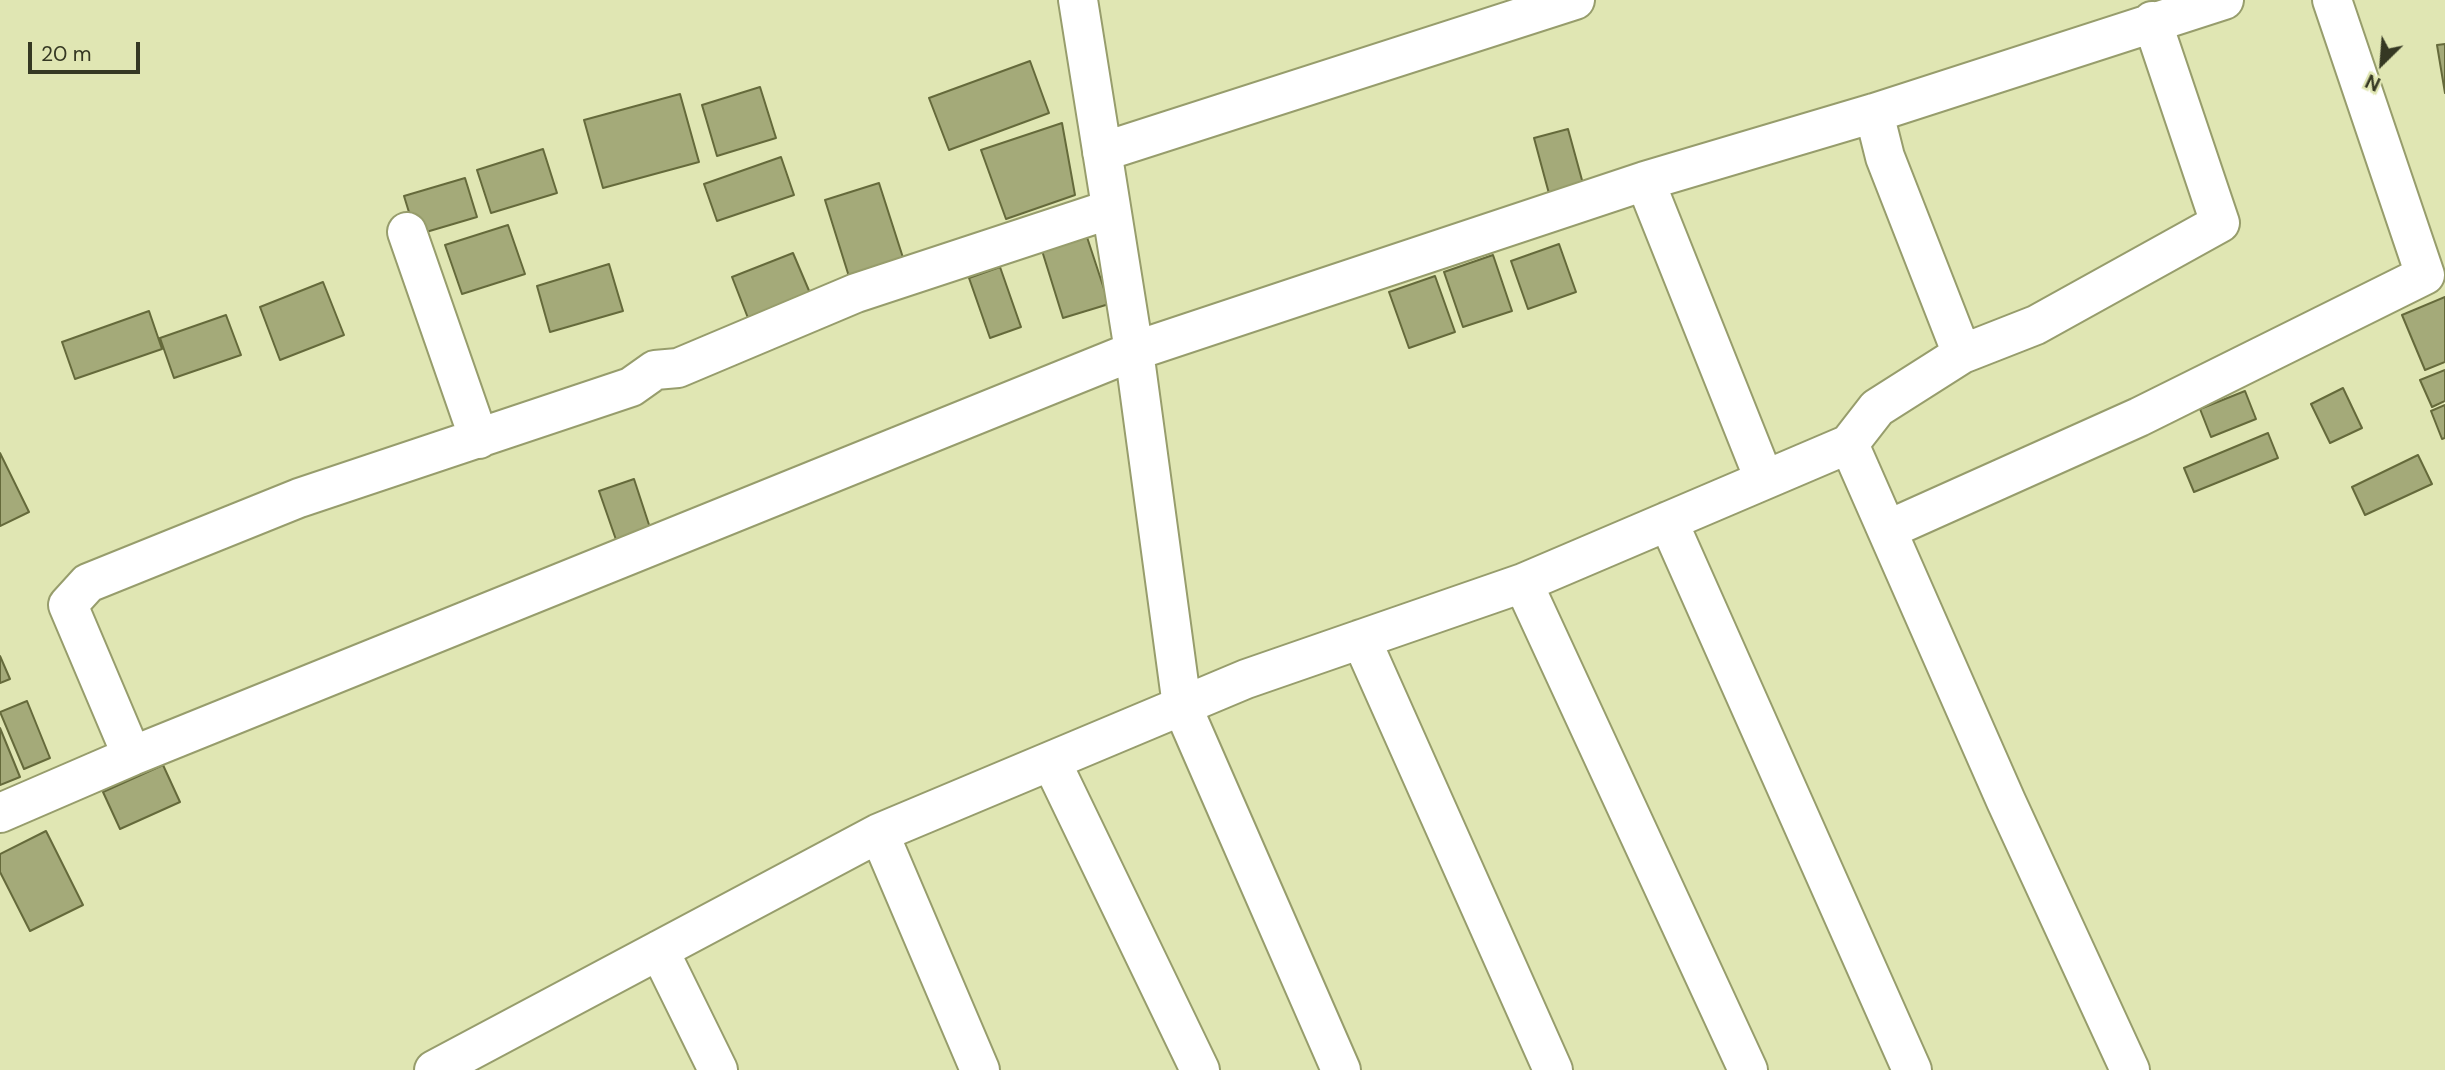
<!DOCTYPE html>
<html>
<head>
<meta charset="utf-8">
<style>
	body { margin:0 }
	#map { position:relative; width:2445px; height:1070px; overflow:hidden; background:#e0e6b3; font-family:"DM Sans",sans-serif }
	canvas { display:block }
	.north { position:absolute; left:2347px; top:28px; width:70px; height:70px; -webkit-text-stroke:5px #e0e6b3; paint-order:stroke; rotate:205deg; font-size:19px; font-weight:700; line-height:28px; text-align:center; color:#353823 }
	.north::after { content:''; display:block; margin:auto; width:24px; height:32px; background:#353823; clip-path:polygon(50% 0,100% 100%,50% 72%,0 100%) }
	.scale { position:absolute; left:28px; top:42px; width:112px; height:32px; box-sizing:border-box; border:4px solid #353823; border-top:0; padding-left:9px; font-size:21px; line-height:24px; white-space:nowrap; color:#353823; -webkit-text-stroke:5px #e0e6b3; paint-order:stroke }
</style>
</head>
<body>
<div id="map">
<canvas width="2445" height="1070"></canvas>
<div class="north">N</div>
<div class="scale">20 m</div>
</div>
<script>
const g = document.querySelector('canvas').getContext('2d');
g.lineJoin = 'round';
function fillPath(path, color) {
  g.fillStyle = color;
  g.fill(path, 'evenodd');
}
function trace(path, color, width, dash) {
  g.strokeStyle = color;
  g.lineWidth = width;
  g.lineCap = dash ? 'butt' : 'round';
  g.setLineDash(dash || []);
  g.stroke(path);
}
const building = new Path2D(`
	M2445 44V93L2437 45Z
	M1030 61 1049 113 949 150 929 98Z
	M760 87 776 138 717 156 702 105Z
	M680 94 699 162 603 188 584 120Z
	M1062 123 1075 195 1006 219 981 150Z
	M1568 129 1585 191 1551 201 1534 138Z
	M543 149 557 193 491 213 477 170Z
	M781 157 794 195 717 221 704 184Z
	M465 178 477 217 416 235 404 196Z
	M879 183 906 267 851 283 825 200Z
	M508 225 525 274 462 294 445 245Z
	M1084 228 1109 304 1063 318 1039 241Z
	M1559 244 1576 292 1528 309 1511 261Z
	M793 253 810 293 748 318 732 277Z
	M1493 255 1512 311 1463 327 1444 272Z
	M609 264 623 311 550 332 537 286Z
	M1000 267 1021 327 990 338 969 278Z
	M1435 276 1455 332 1409 348 1389 292Z
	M323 282 344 335 280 360 260 307Z
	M2445 297V362L2425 370 2402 315Z
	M149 311 162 349 75 379 62 342Z
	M226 315 241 355 174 378 160 338Z
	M2445 370V401L2432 407 2420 380Z
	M2343 388 2362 428 2330 443 2311 404Z
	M2245 391 2256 419 2211 437 2200 409Z
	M2445 405V438L2442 439 2431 411Z
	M2268 433 2278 458 2194 492 2184 468Z
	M0 453 29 512 0 526Z
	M2418 455 2432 484 2365 515 2352 487Z
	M634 479 655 543 621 554 599 491Z
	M0 656 10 679 0 683Z
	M27 701 50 758 24 769 0 712Z
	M0 728 20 777 0 785Z
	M163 765 180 802 120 829 103 792Z
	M46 831 83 905 30 931 0 872V854Z`);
fillPath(building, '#a4aa79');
trace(building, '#656a3b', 2);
const minor = new Path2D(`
	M1078 0 1134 351 1182 706 1341 1070
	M1874 113 1885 157 1962 354
	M1102 152 1575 0
	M1645 181 1764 479
	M407 232 479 439
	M1849 444 1877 408 1962 354 2036 325 2220 223 2152 21
	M1668 521 1912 1070
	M1887 530 2139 417 2425 275 2332 0
	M1523 583 1748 1070
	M1361 639 1553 1070
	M132 756 68 605 88 583 299 498 631 387 655 370 678 368 856 293 1111 209
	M1051 761 1200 1070
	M0 813 132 756 1134 351 1645 181 1874 113 2224 0
	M879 833 980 1070
	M659 950 718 1070
	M434 1070 879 833 1246 679 1523 583 1849 444 2006 801 2130 1070`);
trace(minor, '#979d6c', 42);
trace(minor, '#fff', 38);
</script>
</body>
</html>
